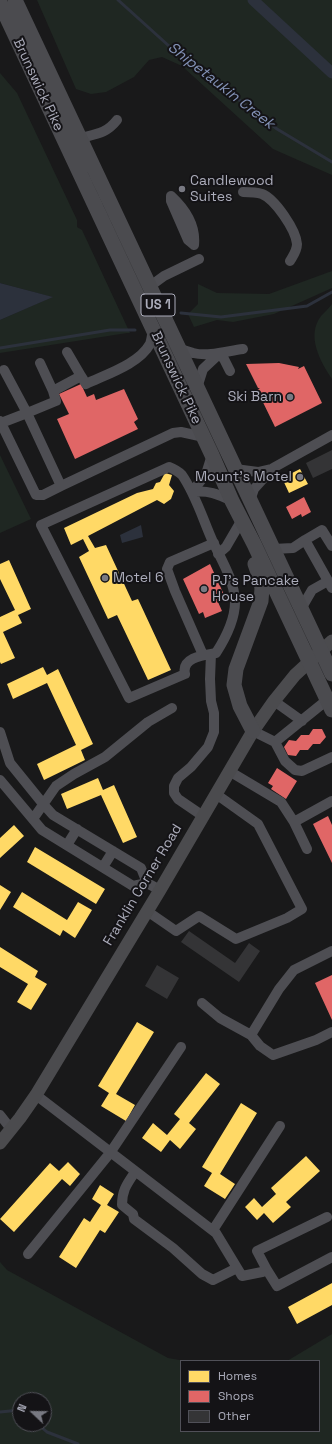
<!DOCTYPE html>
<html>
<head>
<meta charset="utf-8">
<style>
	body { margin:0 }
	#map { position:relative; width:332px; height:1444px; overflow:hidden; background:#19191a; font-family:"Space Grotesk",sans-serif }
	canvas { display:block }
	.legend { position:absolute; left:180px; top:1360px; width:140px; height:72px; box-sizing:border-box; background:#141316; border:1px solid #505058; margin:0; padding:5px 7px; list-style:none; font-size:12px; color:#abacba }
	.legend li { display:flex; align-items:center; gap:8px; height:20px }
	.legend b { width:20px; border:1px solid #505058 }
	.north { position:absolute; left:12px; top:1392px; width:40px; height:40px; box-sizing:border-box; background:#141316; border:1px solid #505058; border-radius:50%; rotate:292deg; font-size:11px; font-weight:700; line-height:16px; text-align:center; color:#abacba }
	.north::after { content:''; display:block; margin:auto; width:14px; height:18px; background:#787982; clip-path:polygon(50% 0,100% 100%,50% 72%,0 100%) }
</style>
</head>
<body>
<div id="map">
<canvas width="332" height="1444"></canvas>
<ul class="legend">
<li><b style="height:11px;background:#ffd966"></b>Homes</li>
<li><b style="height:11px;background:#e06666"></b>Shops</li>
<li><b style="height:11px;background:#343436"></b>Other</li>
</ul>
<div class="north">N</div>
</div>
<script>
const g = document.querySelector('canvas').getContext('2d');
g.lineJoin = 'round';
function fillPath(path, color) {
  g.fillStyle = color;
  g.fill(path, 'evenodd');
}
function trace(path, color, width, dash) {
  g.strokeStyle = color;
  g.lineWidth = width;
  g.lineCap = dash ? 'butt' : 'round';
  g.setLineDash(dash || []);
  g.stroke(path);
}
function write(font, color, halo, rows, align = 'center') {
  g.font = font + ' "Space Grotesk",sans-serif';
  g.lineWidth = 4;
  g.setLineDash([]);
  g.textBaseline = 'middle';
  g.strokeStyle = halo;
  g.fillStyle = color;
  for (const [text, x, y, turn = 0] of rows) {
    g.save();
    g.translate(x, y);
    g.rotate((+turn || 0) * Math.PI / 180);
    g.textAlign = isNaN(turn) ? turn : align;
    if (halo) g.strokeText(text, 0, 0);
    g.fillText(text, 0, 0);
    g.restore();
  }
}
fillPath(new Path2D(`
	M37 0H332V175L273 149 182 66 162 57 149 60 134 77 106 92 91 94 76 89Z
	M0 73 17 93 77 220V227L82 230 130 333H127L0 353V320L52 297 0 283Z
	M332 271V288L274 314 233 322 217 320 194 327 188 314 198 304V284L217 293 269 294Z
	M332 304V379C320 361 306 336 321 316 325 312 329 308 332 304Z
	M0 455 31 519 0 533Z
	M0 1262 7 1270 168 1358 185 1361H181V1431H319V1361H287L332 1334V1444H0ZM20 1400H44V1424H20Z`), '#1f2722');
fillPath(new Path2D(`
	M0 283 53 297 0 320Z
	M141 525 143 537 122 543 120 535Z`), '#2c313c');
fillPath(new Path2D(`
	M300 469 308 484 289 493 282 478Z
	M165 473 172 475 169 485 174 491 171 499 164 504 157 500 88 536 95 548 106 545 132 601 138 599 171 670 148 680 117 615 108 619 79 557 89 551 83 539 71 545 64 528 137 493 153 489 156 483 160 482Z
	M9 560 31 609 18 615 22 623 3 632 15 658 1 664 0 662V617L15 610 0 579V564Z
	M43 667 47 675 58 669 93 744 81 750 85 760 44 780 37 764 76 745 47 683 13 699 7 684Z
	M98 778 103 790 114 785 137 837 123 843 101 795 67 809 61 794Z
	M14 825 24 836 0 858V838Z
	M35 847 105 889 96 904 27 862Z
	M0 885 11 892 0 910Z
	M22 892 67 920 78 902 92 910 75 938 63 930 60 936 13 907Z
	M0 947 38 971 35 977 47 984 31 1010 17 1002 28 984 0 967Z
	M137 1022 154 1032 116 1094 135 1105 126 1121 101 1106 109 1093 98 1086Z
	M206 1073 220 1084 189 1123 196 1129 180 1149 170 1140 161 1152 142 1138 153 1123 167 1135 180 1119 174 1114Z
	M241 1103 257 1113 220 1174 235 1184 225 1199 204 1186 212 1173 202 1167Z
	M306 1156 320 1171 286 1202 291 1207 273 1223 264 1213 257 1220 245 1207 254 1198 262 1207 276 1194 271 1188Z
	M68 1162 80 1174 70 1186 62 1179 14 1232 0 1219 50 1163 59 1171Z
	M100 1185 114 1194 107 1205 119 1212 105 1233 100 1230 76 1268 59 1257 84 1218 90 1222 101 1205 92 1199Z
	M332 1283V1305L297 1324 288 1307Z`), '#ffd966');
fillPath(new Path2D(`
	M279 363 299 367 298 369 304 366 322 403 275 427 257 390 260 388H258L246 364Z
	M81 384 87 397 94 394 96 400 124 389 138 419 134 422 138 429 75 459 57 419 69 414 59 394Z
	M304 497 311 512 302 517 301 514 292 519 286 507Z
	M210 564 226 599 218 602 222 611 205 618 203 612 199 614 183 579Z
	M313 729H322L326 737 320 744H313L308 750H300L296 756 288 755 284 747 289 740 296 741 301 735H309Z
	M277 768 297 781 286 799 271 789 273 786 268 783Z
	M328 816 332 825V863L313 824Z
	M332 975V1020L315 983Z`), '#e06666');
trace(new Path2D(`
	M118 0 169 46 277 129 332 162
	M181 313 221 317 307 306 332 292
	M0 348 110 330H135
	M0 1412 20 1410
	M38 1424 47 1432 78 1444`), '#2c313c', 3);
trace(new Path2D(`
	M253 0 332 73`), '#2c313c', 11);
fillPath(new Path2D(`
	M332 450V469L313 478 306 463Z
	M189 931 235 963 249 943 260 951 239 982 181 942Z
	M157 965 179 978 167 999 145 986Z`), '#343436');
trace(new Path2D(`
	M80 138C96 134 106 134 117 120
	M243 192C249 192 256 192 262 194 275 199 296 230 297 244 297 251 293 256 290 261
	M171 196C185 209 196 225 194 245
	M171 196V201L188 240 194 245
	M149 287 164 276 199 259
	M153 328C152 333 152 339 150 344 139 364 107 374 86 384L81 376 53 391 56 401 27 413 61 486 173 433 181 432 204 437
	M178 348C183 350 188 352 193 353 209 357 227 351 243 349
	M67 352 81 376
	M219 354 224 359 230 371
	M40 363 53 391
	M197 388 203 369 219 354
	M0 421 36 495H43L61 486
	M1 423 27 413 4 370
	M169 467C174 469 178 471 182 475 196 495 203 520 213 542 221 559 235 582 235 602 235 619 225 639 216 653 205 655 181 657 185 674L129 698 41 525Z
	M235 469 258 472 271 469
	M192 492 206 474 212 455
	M192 492C208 490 218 494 232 501
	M250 501 254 489 273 468 332 435
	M332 546 322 530 305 540 332 588
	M273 549 293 548 305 540
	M218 554 226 547 240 523
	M301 609 312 590 328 581
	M203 655 175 591 167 569 170 562 214 543
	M274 701 302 721
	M253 731 275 742 285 761 295 770 302 771 332 757
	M0 732 10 763 44 805 53 815 141 868 147 883 160 890
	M275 742 327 700
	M229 771 281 802 294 822 307 849
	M0 780 42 830 133 886 147 883
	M203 816 178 799 174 793V786L178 778 191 767 208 747 214 732V713L211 701 210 679 211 654
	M33 819 56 786 74 774 105 757 148 722 172 708
	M294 822 332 801
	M67 845 77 829
	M103 867 113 851
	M147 911 176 931 199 916 236 939 287 918 302 909 258 824 216 794
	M332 951 294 970 279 989 251 1035 260 1046 273 1055 316 1040 332 1032
	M202 1003 220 1018 251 1035
	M36 1095 216 1233 242 1276 262 1272 267 1270 257 1251 327 1217
	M0 1115 11 1129
	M135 1172C127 1184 122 1190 122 1205L133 1214 134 1219 173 1248 202 1274 213 1280 237 1268
	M213 1230 280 1126
	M28 1254 110 1153 181 1047
	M267 1270 277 1286 332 1257`), '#4e4e53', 10);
trace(new Path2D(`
	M0 1143 20 1118 36 1095 160 890 253 731 274 701 295 675 332 641`), '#4b4b4e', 13);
trace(new Path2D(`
	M15 0 332 674
	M0 3 212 455 232 501 254 544 332 710
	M253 731 240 706 234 685 236 669 261 601 262 588 260 578 255 564`), '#4b4b4f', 15);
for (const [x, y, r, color] of [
	[182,189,4,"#787982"],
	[290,397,4,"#787982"],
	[300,477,4,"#787982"],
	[105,578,4,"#787982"],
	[204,589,4,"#787982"]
]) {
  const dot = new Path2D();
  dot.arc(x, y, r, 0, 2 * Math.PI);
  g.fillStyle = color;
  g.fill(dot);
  trace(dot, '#141316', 1.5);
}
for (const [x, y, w] of [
	[158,305,34]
]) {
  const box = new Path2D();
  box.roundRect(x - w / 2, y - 11, w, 22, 3);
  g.fillStyle = '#141316';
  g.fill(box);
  trace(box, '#abacba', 1);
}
write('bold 13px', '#abacba', null, [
	["US 1",158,305]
]);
write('14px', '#abacba', '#141316', [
	["Brunswick Pike",38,85,65],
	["Brunswick Pike",176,378,65],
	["Franklin Corner Road",143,885,-59]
]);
write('14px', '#abacba', '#141316', [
	["Candlewood",190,181],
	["Suites",190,197],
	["Ski Barn",282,397,"right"],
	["Mount's Motel",292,477,"right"],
	["Motel 6",113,578],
	["PJ's Pancake",212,581],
	["House",212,597]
], 'left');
write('italic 15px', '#8291b5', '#141316', [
	["Shipetaukin Creek",221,86,38]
]);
</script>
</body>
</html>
